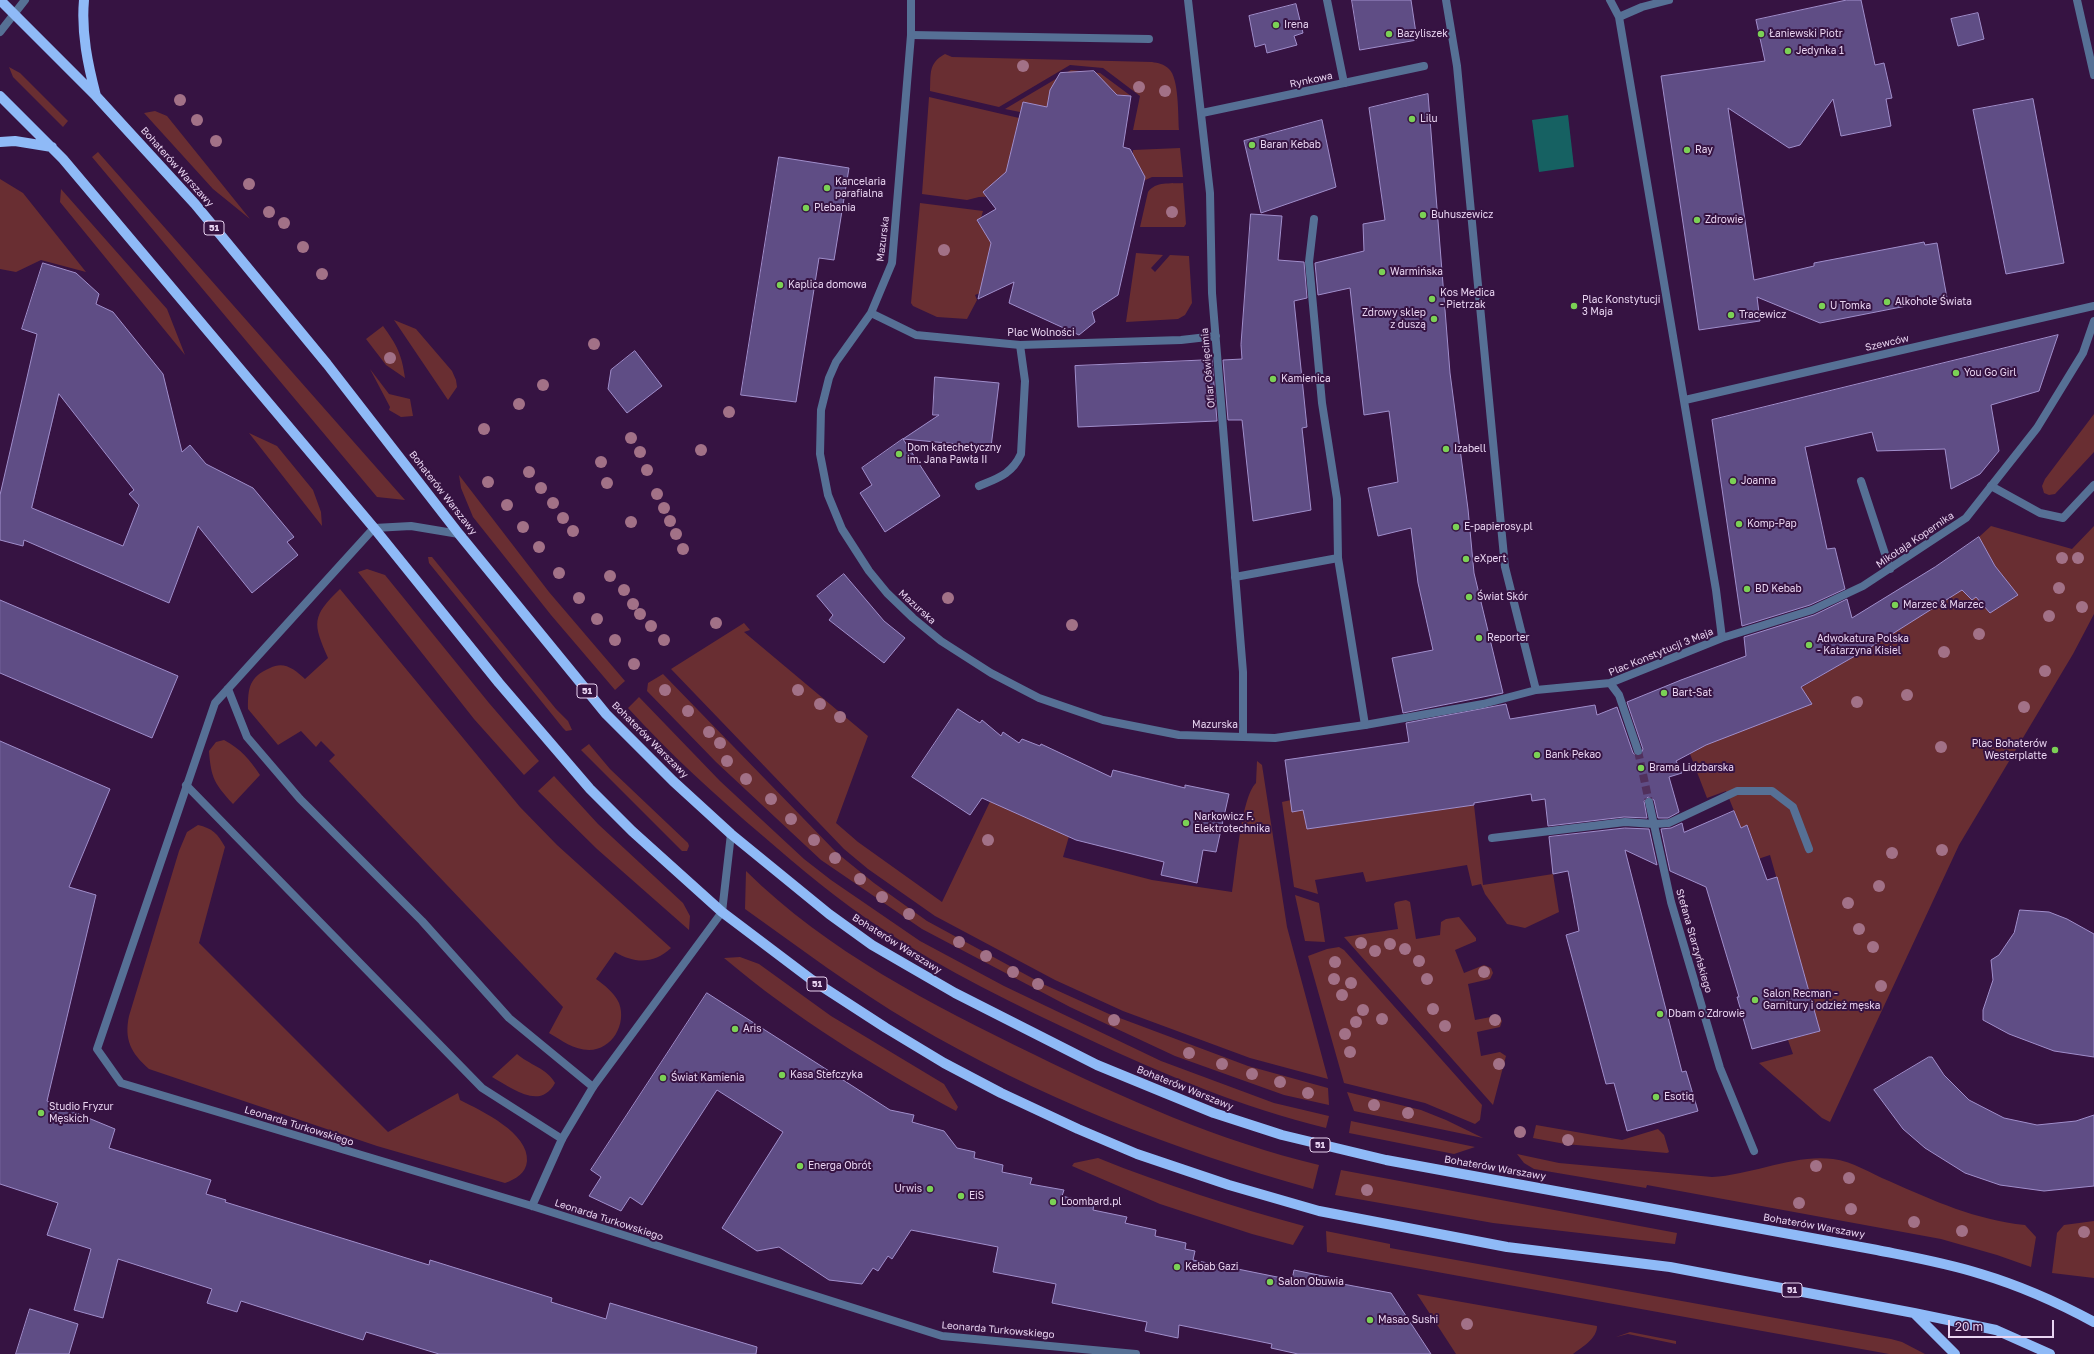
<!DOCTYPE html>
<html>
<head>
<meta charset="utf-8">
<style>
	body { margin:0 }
	#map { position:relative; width:2094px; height:1354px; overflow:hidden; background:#361342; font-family:"Golos Text",sans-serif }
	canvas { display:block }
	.scale { position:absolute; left:1948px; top:1320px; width:106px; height:18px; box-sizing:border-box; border:2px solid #e9d4f1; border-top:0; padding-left:5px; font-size:12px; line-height:14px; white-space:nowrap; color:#e9d4f1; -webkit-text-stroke:3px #361342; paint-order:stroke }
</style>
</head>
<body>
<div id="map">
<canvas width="2094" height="1354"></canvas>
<div class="scale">20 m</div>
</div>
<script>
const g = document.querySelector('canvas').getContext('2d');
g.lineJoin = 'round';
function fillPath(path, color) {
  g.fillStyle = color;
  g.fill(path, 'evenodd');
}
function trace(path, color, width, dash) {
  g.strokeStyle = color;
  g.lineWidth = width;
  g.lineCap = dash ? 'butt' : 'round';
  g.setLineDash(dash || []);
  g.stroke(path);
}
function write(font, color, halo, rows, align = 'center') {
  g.font = font + ' "Golos Text",sans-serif';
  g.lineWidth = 4;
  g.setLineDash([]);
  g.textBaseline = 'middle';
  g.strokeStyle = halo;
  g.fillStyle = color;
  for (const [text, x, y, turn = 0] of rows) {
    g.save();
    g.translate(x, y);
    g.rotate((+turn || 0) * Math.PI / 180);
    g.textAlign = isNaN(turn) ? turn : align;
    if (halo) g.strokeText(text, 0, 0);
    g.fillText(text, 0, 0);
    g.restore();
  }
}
fillPath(new Path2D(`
	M945 54 952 57 1152 62C1158 63 1164 64 1169 69 1179 78 1178 115 1179 130H1133L1140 96 1103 68 1070 65 999 107 930 91C931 74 928 63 945 54Z
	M9 67 20 73 68 121 63 127 13 77Z
	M1071 70 1100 73 1131 96 1114 94 1098 82 1102 79 1099 76 1048 103 1047 107 1023 102 1020 112 1005 109Z
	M929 97 1019 118 1001 196 979 197 967 200 922 194Z
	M155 111 167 116 250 219 213 189 144 113Z
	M1180 148 1183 177H1152L1141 182 1133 178V150Z
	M98 152 405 500 377 497 92 157Z
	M0 179 23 193 86 272 41 260 16 272 0 269Z
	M1183 183 1186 224 1184 227H1140L1148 192C1156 181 1170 184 1183 183Z
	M61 189 167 309 185 355 60 202Z
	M920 203 983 211 981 218 977 221 979 224 984 222 995 224 980 293 975 295 977 300 967 319 937 317 913 306 911 303Z
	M1136 253 1163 255 1151 268 1155 272 1170 255 1189 256 1192 303 1185 315 1178 319 1126 322Z
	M394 320 416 329 452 371 456 380 457 387 448 400Z
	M383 326C397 345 402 355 405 378L386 365 366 339Z
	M370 369 389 394 410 399 413 416 401 417 389 410 390 407Z
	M2094 414V452L2055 494 2049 495 2044 493 2042 486 2045 479Z
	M249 433 277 446 313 490 321 512 322 526Z
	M459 475 549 592 625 681 615 690 551 615 473 517 461 488Z
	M1991 526 2072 549 2094 526V614L2073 654 1959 845 1830 1122 1822 1118 1759 1063 1793 1054 1788 1040 1820 1031 1770 855 1752 861 1753 841 1748 826 1741 828 1726 791 1707 798 1690 754 1886 637 1962 589 1976 597 1990 613 2017 595 1995 566 1979 537Z
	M428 557H432L556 709 568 721 572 730 566 731 563 728 429 563Z
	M367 569 385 575 489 703 539 761 524 775 474 719 358 572Z
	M340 589 520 807 557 845 671 948C654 964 635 964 615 952L596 979C604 985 614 992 619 1003 627 1024 612 1050 589 1050 574 1050 561 1040 549 1033L563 1007 329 761 335 755 321 741 316 747 301 731 278 745 248 709C248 688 249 677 270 668 284 661 294 669 305 679L328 658C313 623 311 617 340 589Z
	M744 623 750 630 744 632 868 736 836 823 858 842 942 902 998 785 1014 812 1052 829 1074 819 1063 857 1152 880 1232 892C1236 869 1241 797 1256 783L1257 761 1262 765 1287 927 1328 1079 1250 1058 1123 1011 1055 980 935 916 868 869 844 849 671 669Z
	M663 674 837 853 874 883 927 921 1043 984 1109 1014 1248 1066 1328 1088 1329 1105 1284 1095 1175 1056 1070 1007 922 929 821 860 716 762 647 691 648 683Z
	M639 697 720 781 804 859 831 880 920 941 1004 986 1161 1061 1274 1103 1329 1116 1326 1128C1243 1108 1163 1074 1086 1038 1016 1005 945 971 881 928 839 901 801 869 763 836 716 796 670 754 628 708Z
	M224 740C241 749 250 760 260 775L233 804C215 784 211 779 209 751L216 742Z
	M589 744 610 769 688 843 689 846 687 851H682L581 750Z
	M554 776 598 824 683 903 690 916 689 930 597 849 538 791Z
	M1291 800 1293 812 1303 810 1307 829 1474 805 1483 885 1553 874 1559 912 1525 928 1507 924 1485 894 1481 884 1472 886 1467 865 1366 882 1363 872 1315 880 1318 894 1294 887 1282 802Z
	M198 825C212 828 218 834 225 847L199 943 388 1132 458 1093 460 1100C482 1111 529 1133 527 1161 526 1173 516 1179 505 1183L377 1146 149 1069C131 1053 124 1040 129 1016L179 851 187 832Z
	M746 871C827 951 932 1005 1033 1054 1125 1099 1219 1141 1319 1165L1313 1189C1173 1150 1037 1097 912 1023 854 989 800 948 745 909Z
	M1295 895 1319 903 1325 942 1305 941Z
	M1406 900 1410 902 1416 939 1440 935 1441 922 1446 919 1459 917 1476 938V941L1455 950 1464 973 1484 965 1491 968 1493 973 1490 979 1468 984 1475 1020 1496 1016 1500 1017 1502 1021 1500 1027 1477 1032 1481 1056 1500 1052 1506 1056 1493 1105 1344 937 1398 929 1394 904 1396 902Z
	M1339 947 1344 950 1482 1105 1480 1120 1475 1124 1425 1103 1344 1083 1308 956 1327 949Z
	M740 957 759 964 831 1016 944 1084 958 1107 956 1111C875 1067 795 1018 724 958Z
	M517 1054C528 1064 548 1069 555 1083 540 1111 512 1088 492 1077Z
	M1347 1092 1421 1110 1446 1120 1483 1138 1354 1111Z
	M1351 1121 1475 1147 1454 1154 1349 1133Z
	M1536 1125 1622 1140 1658 1129 1664 1135 1669 1152 1667 1153 1565 1144 1533 1138Z
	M1517 1154 1559 1163 1712 1177C1752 1175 1794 1154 1833 1159 1852 1161 1872 1174 1889 1181 1934 1201 1976 1220 2025 1225L2036 1237 2031 1267 1997 1255 1941 1239 1647 1185 1646 1188 1534 1169 1524 1163Z
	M1098 1158C1165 1185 1234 1207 1304 1226L1293 1245 1252 1234 1160 1204 1072 1166 1074 1163Z
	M1341 1170 1677 1233 1675 1244 1493 1223 1335 1195Z
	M2094 1221V1278L2052 1273 2057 1233 2064 1225Z
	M1326 1231 1390 1244V1248L1891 1339 1902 1342 1925 1354H1889L1327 1252Z
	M1417 1294 1597 1326C1597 1339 1582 1347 1573 1354H1456Z
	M1630 1332 1676 1341V1344L1628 1334 1616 1337Z`), '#692e32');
fillPath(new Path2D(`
	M1568 115 1574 167 1539 172 1532 120Z`), '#166162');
const building = new Path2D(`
	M1352 0H1411L1417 40 1360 50Z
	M1847 0H1861L1875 65 1884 63 1892 98 1886 99 1891 126 1841 136 1833 99 1800 145 1789 148 1728 108 1754 280 1814 266V263L1924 242 1925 245 1937 243 1947 298 1820 323 1757 297 1760 321 1699 330 1661 76 1765 61 1756 20Z
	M1296 4 1303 33 1294 36 1297 45 1267 53 1265 44 1255 47 1249 16Z
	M1978 13 1984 39 1958 46 1951 19Z
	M1094 71 1117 95 1131 96 1123 147 1130 149 1145 177 1118 295 1092 312 1095 322 1079 335 1009 303 1014 282 978 299 991 243 977 220 996 209 983 192 1006 172 1023 102 1047 107 1050 90 1060 73Z
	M1428 94 1450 373 1468 509 1474 573 1503 693 1403 713 1392 658 1433 650 1418 583 1411 528 1378 536 1368 488 1398 482 1389 411 1364 415 1350 288 1318 295 1315 263 1364 251 1363 224 1385 220 1369 108Z
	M2033 99 2064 263 2006 274 1973 110Z
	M1322 120 1336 187 1261 213 1244 141Z
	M779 157 849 168 834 260 819 258 796 402 741 395Z
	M1251 214 1282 216 1278 260 1304 262 1307 298 1294 301 1307 427 1302 428 1311 510 1253 521 1242 420H1228L1223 360 1242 359 1241 345Z
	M43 263 76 273 99 294 96 304 113 312 163 374 182 452 190 445 206 464 253 488 294 537 287 542 298 555 252 593 198 526 169 603 24 540 23 546 0 540V495L37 334 22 329ZM59 394 134 490 129 494 139 505 123 546 32 508Z
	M2058 335 2039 391 1991 405 1999 451 1980 474 1951 489 1945 449 1877 451 1872 432 1805 447 1827 549 1835 548 1845 589 1810 605 1742 626 1712 420Z
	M635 351 662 386 627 413 608 389 611 370Z
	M1212 360 1217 421 1078 427 1075 366Z
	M935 377 999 383 991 447 903 439 939 415H933Z
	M903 439 940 496 885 532 860 493 872 485 862 468Z
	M1979 537 1995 566 2018 595 1990 613 1976 597 1972 600 1962 590 1881 641 1801 687 1812 704 1706 745 1676 761 1682 773 1669 777 1679 812 1668 818H1658L1654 800 1648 797 1644 801 1647 818 1624 817 1548 826 1545 799 1532 801 1531 794 1474 803V805L1307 829 1303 810 1292 812 1285 760 1409 742 1406 723 1506 704 1510 719 1595 705 1597 715 1617 707 1633 753 1637 756H1640L1643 749 1627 702 1681 680 1746 656 1744 637 1814 615 1847 599 1852 618 1935 567Z
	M844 574 884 621 905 638 884 663 829 620 833 615 817 596Z
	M0 600 178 676 152 738 0 673Z
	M958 709 980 723 982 720 1001 736 1003 732 1019 743 1022 739 1040 746 1041 744 1111 777 1113 770 1185 788V785L1229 794 1216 852 1203 850 1197 883 1161 875 1164 862 1076 840 982 798 970 815 912 777Z
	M0 741 110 789 69 887 96 895 47 1101 115 1129 109 1148 211 1180 206 1194 226 1200 225 1202 429 1265 430 1260 552 1298 551 1302 606 1319 610 1303 757 1347 756 1354H439L366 1332 363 1340 241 1301 237 1312 207 1303 212 1289 118 1259 103 1318 74 1310 91 1249 47 1235 58 1203 0 1184Z
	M1734 811 1741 828 1747 825 1767 880 1777 877 1820 1031 1752 1049 1737 997H1739L1706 887 1670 871 1661 829 1671 828 1682 823 1684 832Z
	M1625 828 1649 829 1657 865 1625 850 1682 1072 1686 1071 1698 1111 1627 1131 1614 1083 1606 1084 1566 935 1579 931 1568 871 1553 874 1549 837Z
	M2020 910 2049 912 2067 919 2094 934V1057L2054 1051 2009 1034 1983 1020V1010L1993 980 1991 960 1999 955 2014 933Z
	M707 993 890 1110 914 1115 912 1122 944 1131 957 1148 975 1152 974 1158 1003 1165 1002 1172 1032 1178 1030 1184 1064 1190 1062 1196 1094 1204 1093 1210 1127 1217 1125 1223 1156 1230 1155 1236 1186 1243 1185 1249 1195 1251 1193 1260 1292 1280 1294 1270 1333 1278 1332 1282 1391 1293 1431 1354H1298L1271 1348 1272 1344 1179 1325 1178 1338 1145 1331 1147 1322 1052 1303 1056 1284 993 1272 998 1247 911 1230 892 1259 888 1256 878 1271 873 1268 862 1284 829 1280 779 1247 757 1251 722 1228 783 1132 717 1090 642 1205 630 1197 621 1211 589 1196 601 1177 591 1170Z
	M1929 1057H1932L1944 1075 1969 1100 2004 1118 2037 1125 2076 1121 2094 1115V1186L2044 1191 2000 1185 1965 1173 1925 1148 1903 1129 1874 1090Z
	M30 1309 78 1324 69 1354H16Z`);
fillPath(building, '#5f4d85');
trace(building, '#a08ecb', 1);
trace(new Path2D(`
	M1638 751 1649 802`), '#51305c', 8, [8, 4]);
trace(new Path2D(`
	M1327 0 1344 83
	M911 35 1149 39
	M1861 481 1890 569
	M979 486C998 478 1012 474 1021 454L1025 381 1020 345
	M1991 486 2040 513 2063 518 2094 485
	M1338 558 1365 725
	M1235 577 1338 558 1337 499 1322 403 1309 262 1314 219
	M228 689 247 737 300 799 422 921 509 1018 593 1087
	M186 785 482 1088 562 1139
	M1492 838 1625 822 1654 824 1669 823 1737 791H1772L1793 807 1809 849`), '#567095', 8);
trace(new Path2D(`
	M1344 83 1424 66`), '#567095', 8);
trace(new Path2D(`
	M911 0V35L892 263 871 313 836 362 829 378 821 410 820 454 828 495 842 529 869 571 887 593 913 618 941 641 991 673 1039 698 1103 720 1179 735 1275 738 1365 725 1483 704 1536 690 1610 683 1722 638 1812 610 1863 586 1966 518 2037 428 2083 353 2094 321
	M1188 0 1210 193 1212 293 1243 672V735
	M1446 0 1457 66 1505 567 1536 690
	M1610 0 1619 17 1716 590 1722 638
	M2077 0 2094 75
	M1619 17 1642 7 1669 0
	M0 32 25 0
	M1202 113 1344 83
	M871 313 916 335 1020 345 1181 340 1216 336
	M1685 400 2094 306
	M459 534 411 526 374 528 215 703 97 1049 121 1083 532 1206 942 1336 1136 1354
	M1610 683 1619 695 1638 751
	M1649 802 1671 902 1720 1068 1754 1151
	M532 1206 562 1139 593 1087 722 912 731 834`), '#567095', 8);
trace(new Path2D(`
	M0 0 96 96 195 204 327 364 459 534 606 714 673 781 731 834 829 914 872 945 955 993 1097 1065 1214 1113 1282 1135 1386 1160 1877 1250C1912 1257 1947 1263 1981 1274 2021 1286 2057 1302 2094 1322
	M84 0C81 33 88 65 96 96
	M0 96 63 159 374 528 499 683 590 789 632 831 722 912 812 980 886 1028 944 1063 1001 1093 1078 1129 1137 1154 1229 1185 1319 1211 1507 1247 1670 1267 1914 1313 1996 1330 2050 1354
	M0 142 15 141 52 147
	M1914 1313 1955 1354`), '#8fbaf7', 10);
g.fillStyle = '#a27187';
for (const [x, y] of [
	[1023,66],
	[1139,87],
	[1165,91],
	[180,100],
	[197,120],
	[216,141],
	[249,184],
	[269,212],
	[1172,212],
	[284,223],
	[303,247],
	[944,250],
	[322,274],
	[594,344],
	[390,358],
	[543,385],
	[519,404],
	[729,412],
	[484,429],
	[631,438],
	[701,450],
	[640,452],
	[601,462],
	[647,470],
	[529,472],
	[488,482],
	[607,483],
	[541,488],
	[657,494],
	[553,503],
	[507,505],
	[664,508],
	[563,518],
	[670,521],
	[631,522],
	[523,527],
	[573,531],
	[676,534],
	[539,547],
	[683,549],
	[2062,558],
	[2078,558],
	[559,573],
	[610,576],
	[2059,588],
	[624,590],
	[579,598],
	[948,598],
	[633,604],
	[2082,607],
	[640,614],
	[2049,616],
	[597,619],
	[716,623],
	[1072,625],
	[651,626],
	[1979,634],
	[615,640],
	[664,640],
	[1944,652],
	[634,664],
	[2045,671],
	[665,690],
	[798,690],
	[1907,695],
	[1857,702],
	[820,704],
	[2024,707],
	[688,711],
	[840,717],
	[709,732],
	[720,743],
	[1941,747],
	[727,761],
	[746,779],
	[771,799],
	[791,819],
	[814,840],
	[988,840],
	[1942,850],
	[1892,853],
	[835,858],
	[860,879],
	[1879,886],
	[882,897],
	[1848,903],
	[909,914],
	[1859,929],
	[959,942],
	[1361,943],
	[1390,944],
	[1873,947],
	[1405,949],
	[1375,951],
	[986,956],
	[1419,961],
	[1335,962],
	[1013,972],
	[1484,972],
	[1334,979],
	[1427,979],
	[1351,983],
	[1038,984],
	[1881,986],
	[1342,995],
	[1433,1009],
	[1363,1010],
	[1382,1019],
	[1114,1020],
	[1495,1020],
	[1356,1022],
	[1445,1026],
	[1345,1034],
	[1350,1052],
	[1189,1053],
	[1222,1064],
	[1499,1064],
	[1252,1074],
	[1280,1082],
	[1308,1093],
	[1374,1105],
	[1408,1113],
	[1520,1132],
	[1568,1140],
	[1816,1166],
	[1849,1178],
	[1367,1190],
	[1799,1203],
	[1851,1209],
	[1914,1222],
	[1962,1231],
	[2084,1232],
	[1467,1324]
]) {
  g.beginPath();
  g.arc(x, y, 6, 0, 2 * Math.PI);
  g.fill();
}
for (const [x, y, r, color] of [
	[1276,25,4,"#7bd155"],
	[1389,34,4,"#7bd155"],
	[1761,34,4,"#7bd155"],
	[1788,51,4,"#7bd155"],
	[1412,119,4,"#7bd155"],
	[1252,145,4,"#7bd155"],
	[1687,150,4,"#7bd155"],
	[827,188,4,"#7bd155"],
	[806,208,4,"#7bd155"],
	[1423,215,4,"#7bd155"],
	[1697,220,4,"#7bd155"],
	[1382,272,4,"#7bd155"],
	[780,285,4,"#7bd155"],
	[1432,299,4,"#7bd155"],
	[1887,302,4,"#7bd155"],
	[1574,306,4,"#7bd155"],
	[1822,306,4,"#7bd155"],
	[1731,315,4,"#7bd155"],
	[1434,319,4,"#7bd155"],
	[1956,373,4,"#7bd155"],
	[1273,379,4,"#7bd155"],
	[1446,449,4,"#7bd155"],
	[899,454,4,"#7bd155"],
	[1733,481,4,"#7bd155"],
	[1739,524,4,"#7bd155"],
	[1456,527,4,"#7bd155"],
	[1466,559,4,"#7bd155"],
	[1747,589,4,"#7bd155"],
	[1469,597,4,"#7bd155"],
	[1895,605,4,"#7bd155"],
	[1479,638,4,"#7bd155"],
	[1809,645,4,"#7bd155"],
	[1664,693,4,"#7bd155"],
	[2055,750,4,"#7bd155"],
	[1537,755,4,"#7bd155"],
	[1641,768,4,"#7bd155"],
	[1186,823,4,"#7bd155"],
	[1755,1000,4,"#7bd155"],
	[1660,1014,4,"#7bd155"],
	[735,1029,4,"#7bd155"],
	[782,1075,4,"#7bd155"],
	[663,1078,4,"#7bd155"],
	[1656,1097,4,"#7bd155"],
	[41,1113,4,"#7bd155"],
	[800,1166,4,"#7bd155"],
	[930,1189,4,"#7bd155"],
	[961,1196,4,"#7bd155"],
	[1053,1202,4,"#7bd155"],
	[1177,1267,4,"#7bd155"],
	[1270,1282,4,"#7bd155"],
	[1370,1320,4,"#7bd155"]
]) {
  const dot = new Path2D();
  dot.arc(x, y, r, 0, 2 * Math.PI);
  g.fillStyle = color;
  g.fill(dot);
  trace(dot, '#361342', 1.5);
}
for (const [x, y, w] of [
	[214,228,20],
	[587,691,20],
	[817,984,20],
	[1320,1145,20],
	[1792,1290,20]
]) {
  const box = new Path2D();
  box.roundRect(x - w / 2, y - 7, w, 14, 3);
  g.fillStyle = '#361342';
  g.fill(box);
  trace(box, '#e9d4f1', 1);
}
write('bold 9px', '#e9d4f1', null, [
	["51",214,228],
	["51",587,691],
	["51",817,984],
	["51",1320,1145],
	["51",1792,1290]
]);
write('10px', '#e9d4f1', '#361342', [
	["Irena",1284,25],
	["Bazyliszek",1397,34],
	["Łaniewski Piotr",1769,34],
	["Jedynka 1",1796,51],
	["Lilu",1420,119],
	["Baran Kebab",1260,145],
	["Ray",1695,150],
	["Kancelaria",835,182],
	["parafialna",835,194],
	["Plebania",814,208],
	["Buhuszewicz",1431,215],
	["Zdrowie",1705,220],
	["Warmińska",1390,272],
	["Kaplica domowa",788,285],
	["Kos Medica",1440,293],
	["- Pietrzak",1440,305],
	["Plac Konstytucji",1582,300],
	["3 Maja",1582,312],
	["Alkohole Świata",1895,302],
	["U Tomka",1830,306],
	["Zdrowy sklep",1426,313,"right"],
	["z duszą",1426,325,"right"],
	["Tracewicz",1739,315],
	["You Go Girl",1964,373],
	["Kamienica",1281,379],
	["Dom katechetyczny",907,448],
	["im. Jana Pawła II",907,460],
	["Izabell",1454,449],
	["Joanna",1741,481],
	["Komp-Pap",1747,524],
	["E-papierosy.pl",1464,527],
	["eXpert",1474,559],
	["BD Kebab",1755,589],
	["Świat Skór",1477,597],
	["Marzec & Marzec",1903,605],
	["Reporter",1487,638],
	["Adwokatura Polska",1817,639],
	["- Katarzyna Kisiel",1817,651],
	["Bart-Sat",1672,693],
	["Plac Bohaterów",2047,744,"right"],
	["Westerplatte",2047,756,"right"],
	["Bank Pekao",1545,755],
	["Brama Lidzbarska",1649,768],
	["Narkowicz F.",1194,817],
	["Elektrotechnika",1194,829],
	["Salon Recman -",1763,994],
	["Garnitury i odzież męska",1763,1006],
	["Dbam o Zdrowie",1668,1014],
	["Aris",743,1029],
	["Kasa Stefczyka",790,1075],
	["Świat Kamienia",671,1078],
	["Esotiq",1664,1097],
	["Studio Fryzur",49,1107],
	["Męskich",49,1119],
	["Energa Obrót",808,1166],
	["Urwis",922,1189,"right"],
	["EiS",969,1196],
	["Loombard.pl",1061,1202],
	["Kebab Gazi",1185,1267],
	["Salon Obuwia",1278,1282],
	["Masao Sushi",1378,1320]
], 'left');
write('10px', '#e9d4f1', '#361342', [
	["Rynkowa",1311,80,-12],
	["Bohaterów Warszawy",177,167,48],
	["Mazurska",883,239,-83],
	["Plac Wolności",1041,333],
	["Szewców",1887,343,-13],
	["Ofiar Oświęcimia",1208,368,-95],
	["Bohaterów Warszawy",443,493,52],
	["Mikołaja Kopernika",1915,540,-34],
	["Mazurska",917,607,42],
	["Plac Konstytucji 3 Maja",1661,652,-22],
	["Mazurska",1215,725],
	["Bohaterów Warszawy",650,740,45],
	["Stefana Starzyńskiego",1694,941,74],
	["Bohaterów Warszawy",897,944,32],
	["Bohaterów Warszawy",1185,1088,22],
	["Leonarda Turkowskiego",299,1126,17],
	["Bohaterów Warszawy",1495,1168,10],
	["Leonarda Turkowskiego",609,1220,18],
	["Bohaterów Warszawy",1814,1226,10],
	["Leonarda Turkowskiego",998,1330,5]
]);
</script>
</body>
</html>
